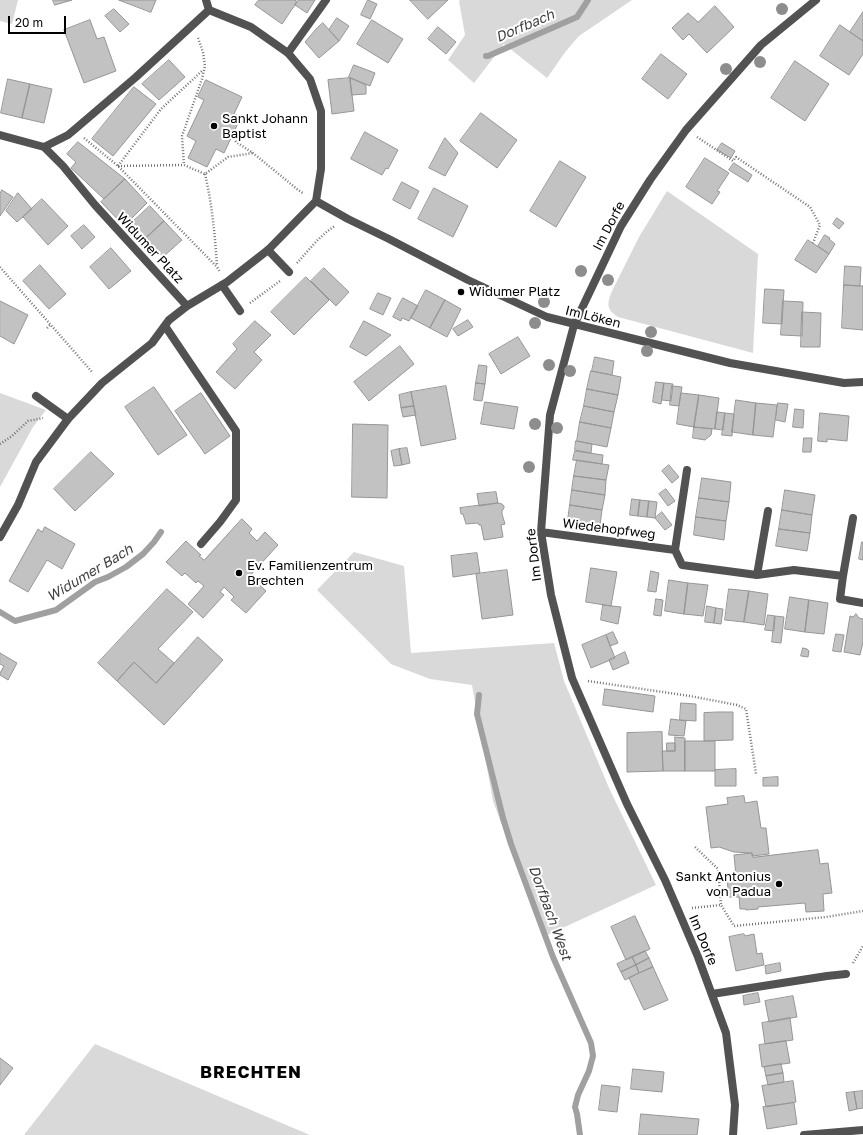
<!DOCTYPE html>
<html>
<head>
<meta charset="utf-8">
<style>
	body { margin:0 }
	#map { position:relative; width:863px; height:1135px; overflow:hidden; background:#fff; font-family:"Golos Text",sans-serif }
	canvas { display:block }
	.scale { position:absolute; left:8px; top:16px; width:58px; height:18px; box-sizing:border-box; border:2px solid #000; border-top:0; padding-left:5px; font-size:12px; line-height:14px; white-space:nowrap; color:#000; -webkit-text-stroke:3px #fff; paint-order:stroke }
</style>
</head>
<body>
<div id="map">
<canvas width="863" height="1135"></canvas>
<div class="scale">20 m</div>
</div>
<script>
const g = document.querySelector('canvas').getContext('2d');
g.lineJoin = 'round';
function fillPath(path, color) {
  g.fillStyle = color;
  g.fill(path, 'evenodd');
}
function trace(path, color, width, dash) {
  g.strokeStyle = color;
  g.lineWidth = width;
  g.lineCap = dash ? 'butt' : 'round';
  g.setLineDash(dash || []);
  g.stroke(path);
}
function write(font, color, halo, rows, align = 'center') {
  g.font = font + ' "Golos Text",sans-serif';
  g.lineWidth = 4;
  g.setLineDash([]);
  g.textBaseline = 'middle';
  g.strokeStyle = halo;
  g.fillStyle = color;
  for (const [text, x, y, turn = 0] of rows) {
    g.save();
    g.translate(x, y);
    g.rotate((+turn || 0) * Math.PI / 180);
    g.textAlign = isNaN(turn) ? turn : align;
    if (halo) g.strokeText(text, 0, 0);
    g.fillText(text, 0, 0);
    g.restore();
  }
}
fillPath(new Path2D(`
	M0 0H18L12 24 0 21Z
	M460 0H632L579 36 566 51 547 78 504 44 474 83 448 60 465 35 459 1Z
	M667 191 758 254 753 353 618 317C606 309 607 304 612 291L639 237Z
	M0 393 46 410 33 427 0 487Z
	M354 552 404 566 411 653 554 643 564 681 609 788 656 885 543 937 493 801 472 685 430 679 391 664 317 590Z
	M95 1044 310 1135H24Z`), '#d9d9d9');
trace(new Path2D(`
	M486 56H488L577 17 588 0
	M0 612 15 621 56 610 95 582 108 577 126 567 143 554 154 542 161 532
	M479 695 477 714 503 818 511 844 553 957 591 1043 593 1056 589 1071 578 1095 575 1107 577 1114 580 1135`), '#a0a0a0', 6);
const building = new Path2D(`
	M53 0H72L55 5Z
	M119 0H156L151 12Z
	M259 0H295L297 2 282 24 255 5Z
	M298 0H315L307 13 295 5Z
	M368 0 377 4 370 19 361 15Z
	M410 0H448L428 19Z
	M715 6 734 27 707 53 689 34 683 40 672 28 688 13 698 22Z
	M114 9 129 24 120 32 105 16Z
	M863 12V41L850 32Z
	M337 18 349 26 339 41 329 30Z
	M90 20 97 39 104 37 116 71 84 83 64 30Z
	M372 20 403 39 388 63 357 44Z
	M323 23 339 41 319 58 305 42 317 28Z
	M840 25 863 41V54L849 75 820 56Z
	M438 27 456 42 446 54 428 39Z
	M661 54 687 74 668 99 642 79Z
	M169 60 185 77 159 100 142 84Z
	M795 61 829 84 805 121 771 98Z
	M354 65 375 73 370 86 349 77Z
	M350 78 354 111 332 114 328 80Z
	M350 78 366 85V94L352 95Z
	M8 79 30 84 22 118 1 113Z
	M206 80 242 97 234 114 241 117 224 153 216 149 207 167 188 158 196 141 187 136 204 100 198 97Z
	M30 84 52 89 44 123 22 118Z
	M134 87 156 104 113 156 92 139Z
	M481 113 517 140 497 168 460 141Z
	M365 132 398 150 388 169 386 168 382 175 351 159Z
	M445 138 458 153 445 176 429 168Z
	M78 142 125 179 104 199 71 168 76 162 67 154Z
	M722 143 735 151 731 158 717 150Z
	M705 158 729 173 717 191 720 192 712 204 686 187Z
	M560 161 586 177 556 227 530 211Z
	M734 163 752 175 748 182 729 170Z
	M125 179 147 203 124 226 101 202Z
	M402 182 419 191 410 209 393 200Z
	M434 188 468 206 453 237 418 219Z
	M2 190 13 197 0 216V194Z
	M18 193 32 209 17 222 6 211Z
	M42 199 68 226 48 245 23 217Z
	M150 206 164 221 142 242 127 227Z
	M837 218 844 223 839 229 833 224Z
	M164 221 182 240 163 257 145 239Z
	M84 225 95 237 82 249 71 236Z
	M825 235 830 238 829 239 835 244 829 254 818 246Z
	M808 240 829 254 816 273 795 260Z
	M111 248 131 271 109 289 90 267Z
	M40 265 66 294 49 309 23 281Z
	M845 266 861 267 860 286 844 285Z
	M324 268 349 292 336 306 311 281Z
	M306 277 329 300 294 335 271 312Z
	M844 285 863 286V330L842 328Z
	M765 289 784 290 782 324 763 323Z
	M426 290 445 300 430 328 411 318Z
	M378 293 391 298 383 315 370 309Z
	M403 298 418 306 409 321 402 318 401 321 393 317Z
	M445 300 461 309 447 337 430 328Z
	M0 301 28 315 14 344 0 336Z
	M783 301 803 302 802 336 781 335Z
	M802 312 821 313 820 347H801Z
	M468 320 473 327 458 336 453 329Z
	M255 321 271 335 254 352 262 360 235 389 216 372 237 349 233 344Z
	M364 321 391 335 366 356 350 347Z
	M518 337 530 356 501 374 489 354Z
	M400 346 414 364 369 401 354 382Z
	M595 357 614 361 612 375 592 371Z
	M479 365 487 366 485 384 476 383Z
	M591 371 621 377 618 395 587 389Z
	M656 382 664 383 661 404 653 402Z
	M476 383 485 384 482 401 474 400Z
	M664 383 673 384 671 401 662 400Z
	M446 386 456 439 421 446 411 392Z
	M672 386 682 387 679 406 670 405Z
	M154 387 187 435 158 455 125 407Z
	M587 389 618 395 614 412 584 406Z
	M411 392 414 406 401 408 399 395Z
	M201 393 230 436 205 454 175 411Z
	M681 393 699 395 694 427 677 424Z
	M699 395 719 398 715 429 694 427Z
	M736 400 756 403 753 435 732 432Z
	M485 402 518 407 514 429 481 424Z
	M756 403 777 405 773 437 753 435Z
	M778 403 788 404 785 422 776 420Z
	M414 406 416 415 403 417 401 408Z
	M584 406 614 412 611 428 580 422Z
	M795 409 804 410 803 428 793 427Z
	M717 412 725 413 723 430 715 429Z
	M725 413 734 414 732 436 722 435Z
	M820 413 849 416 847 441 827 439V442L818 441Z
	M580 422 611 428 607 447 577 441Z
	M353 424 388 425 387 498 352 497Z
	M694 427 712 429 711 435 705 440 693 438Z
	M804 438H812L811 452H803Z
	M576 441 592 444 591 453 575 450Z
	M407 448 410 463 402 465 399 449Z
	M399 449 402 465 394 466 391 451Z
	M575 451 603 455 602 464 573 460Z
	M91 452 114 474 75 511 54 489Z
	M577 460 609 465 606 480 574 476Z
	M669 465 679 477 672 483 662 471Z
	M574 476 606 480 605 495 572 490Z
	M702 478 731 482 729 502 699 498Z
	M666 489 675 501 668 506 659 494Z
	M572 490 605 495 602 510 570 505Z
	M785 490 815 495 812 515 782 510Z
	M496 492 498 503 479 506 477 494Z
	M699 498 729 502 726 521 696 517Z
	M632 499 640 500 638 516 630 515Z
	M640 500 649 501 647 517 638 516Z
	M649 501 657 502 655 518 647 517Z
	M498 503 502 504 504 506V508L502 511V514L505 524 501 525 503 537 484 540 481 525H479L478 523 466 524 463 514H461L460 508Z
	M570 505 602 510 600 525 568 520Z
	M782 510 812 515 810 533 779 529Z
	M662 512 672 525 665 530 655 518Z
	M696 517 726 521 724 540 694 535Z
	M242 519 252 529 249 533 257 541 265 532 278 545 247 579 249 581 252 578 266 591 246 613 231 600 234 597 224 587 220 592 224 595 203 618 188 604 204 586 198 581 196 583 185 573 182 576 166 562 186 541 201 555 199 556 204 560Z
	M45 527 75 544 62 569 47 560 28 592 9 581 38 529 42 532Z
	M779 529 810 533 807 551 776 546Z
	M862 542H863V560L859 559Z
	M477 553 480 573 453 577 451 556Z
	M591 568 617 572 611 606 586 602Z
	M507 570 513 615 482 619 476 574Z
	M651 571 659 573 656 592 648 591Z
	M669 580 688 583 684 614 665 611Z
	M688 583 708 585 703 616 684 614Z
	M167 589 193 612 158 649 174 663 156 683 134 662 117 681 98 663Z
	M729 589 749 591 744 622 725 620Z
	M749 591 768 594 764 625 744 622Z
	M790 597 809 600 805 632 785 629Z
	M656 599 663 600 661 616 654 615Z
	M809 600 828 603 824 634 805 632Z
	M603 605 621 607 618 624 601 620Z
	M707 606 716 608 714 623 705 622Z
	M716 608 723 609 721 624 714 623Z
	M856 614 859 618 863 619V642L860 655 844 652 850 616 853 617Z
	M768 615 775 616 774 631 765 630Z
	M775 616 784 617 781 643 772 642Z
	M613 632 618 643 610 646 606 635Z
	M836 634 844 635 841 652 833 651Z
	M606 635 615 658 591 668 582 645Z
	M198 637 223 660 164 725 117 681 134 662 156 683Z
	M803 648 807 649 809 651 808 657 801 656Z
	M625 652 629 663 613 670 609 660Z
	M0 653 17 663 8 680 0 675V673L4 666 0 664Z
	M605 689 655 696 653 712 603 705Z
	M681 703 696 704V721L680 720Z
	M718 712H733V740L704 741V713Z
	M671 719 686 721 684 736 669 735Z
	M662 732 663 771 627 772V733Z
	M675 737 685 738V771H663L662 751H675Z
	M685 741H715V771H685Z
	M667 743H675V751H667Z
	M736 769V786H715V770Z
	M778 777V786H763V778Z
	M744 796 745 803 757 801 761 828H766L769 854 752 856V853L734 852 719 847 711 848 706 807 728 804 727 798Z
	M818 850 820 864 828 863 832 893 823 894 824 911 806 912 805 903 758 907V909L746 910V909H740L739 897H729L727 880 736 876 734 855 752 853 753 857Z
	M635 916 650 949 626 960 611 927Z
	M744 934 745 936 754 934 757 954 762 953 764 965 736 971 729 937Z
	M645 951 649 958 636 965 632 957Z
	M632 957 636 965 621 972 617 964Z
	M649 958 653 967 639 973 636 965Z
	M780 963 781 971 766 974 765 966Z
	M636 965 639 973 625 980 621 972Z
	M653 967 668 1000 644 1010 629 978Z
	M758 993 760 1002 744 1005 743 996Z
	M793 996 797 1017 769 1022 765 1001Z
	M790 1018 793 1040 765 1044 762 1023Z
	M786 1041 790 1063 762 1067 759 1045Z
	M0 1058 13 1068 0 1085Z
	M781 1064 783 1073 766 1076 764 1067Z
	M633 1069 664 1072 662 1092 631 1089Z
	M783 1073 784 1082 768 1085 766 1076Z
	M793 1081 796 1102 766 1107 762 1086Z
	M602 1085 620 1087 617 1112 599 1110Z
	M863 1091V1108L857 1109 854 1092Z
	M854 1092 857 1109 849 1111 846 1093Z
	M794 1103 797 1124 767 1129 763 1107Z
	M641 1114 699 1119 697 1135H639Z`);
fillPath(building, '#c2c2c2');
trace(building, '#969696', 1);
trace(new Path2D(`
	M198 38 203 52 205 66 202 79 182 136 184 165 205 174 228 157 253 153
	M232 136 236 142 253 153 297 189 304 194
	M697 137 733 161 736 157 810 207 820 225 813 243
	M84 138 118 166 217 267 220 272
	M118 166 161 109 203 70
	M118 166 184 165
	M205 174C212 204 215 235 217 266
	M297 263C309 250 320 235 335 226
	M0 267 93 373
	M250 303 280 281
	M47 328 51 324
	M0 444 12 436 28 421 43 418
	M588 681 690 696 737 705 746 709 756 774
	M695 847 718 869 721 905
	M692 908 721 905 734 926 826 917 863 911
	M853 963 863 946`), '#747474', 2.5, [1, 2]);
trace(new Path2D(`
	M288 53 326 0
	M268 250 289 272
	M222 285 240 311
	M165 326 236 431V500L220 522 201 544
	M36 396 68 419
	M712 994 827 976 846 974
	M804 1135 863 1130`), '#525252', 8);
trace(new Path2D(`
	M206 0 209 10
	M0 135 44 147
	M44 147 68 135 74 130 136 77 209 10
	M44 147 63 166 95 205 187 306
	M316 201 348 219 389 239 468 280 547 317 730 363 844 383 863 382
	M541 532 675 550 682 565 757 575 794 570 843 576 840 599 863 603
	M0 537 18 505 36 462 68 419 102 383 152 343 169 320 187 306 227 282 268 250 316 201 321 169V111L310 79 288 53 251 27 209 10
	M675 550 687 470
	M757 575 768 511
	M843 576 853 518
	M733 1135 735 1105 726 1033 698 957 678 910 665 880 627 804 572 678 551 595 541 532 550 415 574 325 621 226 650 180 686 130 761 45 816 0`), '#525252', 8);
g.fillStyle = '#8d8d8d';
for (const [x, y] of [
	[782,9],
	[760,62],
	[726,69],
	[581,271],
	[608,280],
	[544,302],
	[535,323],
	[651,332],
	[647,351],
	[549,365],
	[570,371],
	[535,424],
	[557,428],
	[529,467]
]) {
  g.beginPath();
  g.arc(x, y, 6, 0, 2 * Math.PI);
  g.fill();
}
for (const [x, y, r, color] of [
	[214,126,4,"#000"],
	[461,292,4,"#000"],
	[239,573,4,"#000"],
	[779,884,4,"#000"]
]) {
  const dot = new Path2D();
  dot.arc(x, y, r, 0, 2 * Math.PI);
  g.fillStyle = color;
  g.fill(dot);
  trace(dot, '#fff', 1.5);
}
write('13px', '#000', '#fff', [
	["Sankt Johann",222,119],
	["Baptist",222,134],
	["Widumer Platz",469,292],
	["Ev. Familienzentrum",247,566],
	["Brechten",247,581],
	["Sankt Antonius",771,877,"right"],
	["von Padua",771,892,"right"]
], 'left');
write('13px', '#000', '#fff', [
	["Im Dorfe",609,226,-62],
	["Widumer Platz",150,248,47],
	["Im Löken",593,317,14],
	["Wiedehopfweg",609,529,7],
	["Im Dorfe",534,555,-97],
	["Im Dorfe",703,940,67]
]);
write('italic 14px', '#414141', '#fff', [
	["Dorfbach",525,26,-23],
	["Widumer Bach",90,573,-31],
	["Dorfbach West",550,913,70]
]);
g.letterSpacing = '1px';
write('bold 17px', '#000', '#fff', [
	["BRECHTEN",251,1073]
]);
g.letterSpacing = '0px';
</script>
</body>
</html>
